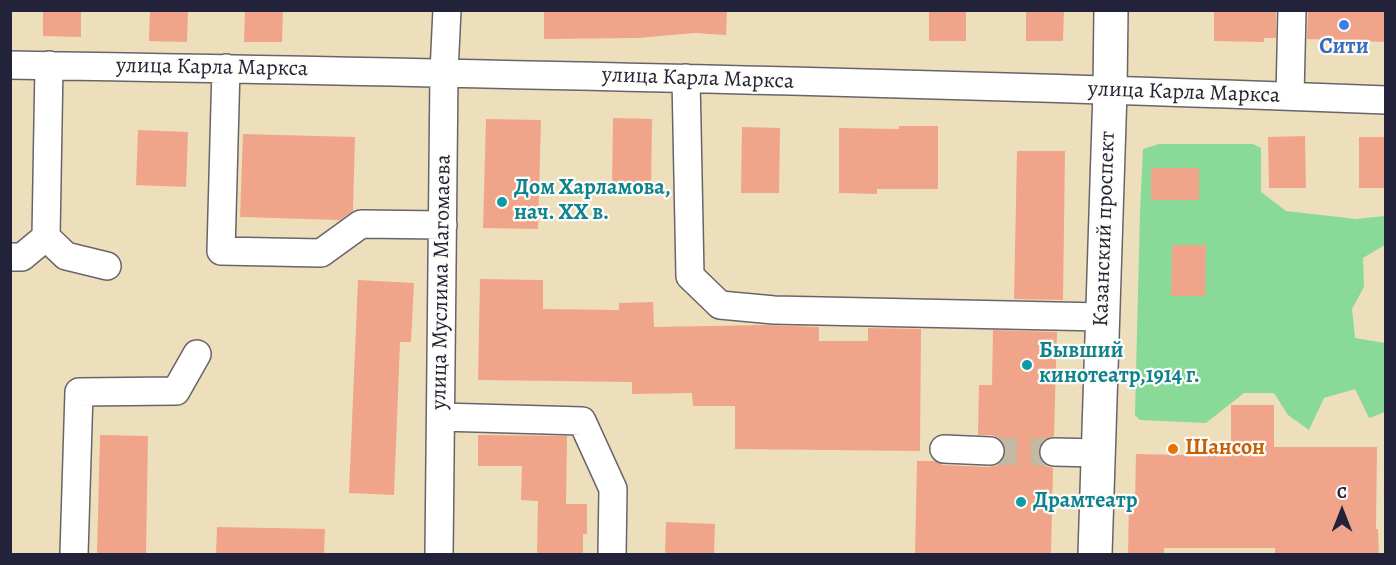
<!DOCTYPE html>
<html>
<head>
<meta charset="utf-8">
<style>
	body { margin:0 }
	#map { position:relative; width:1396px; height:565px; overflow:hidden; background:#eddfbc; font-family:Alegreya,serif }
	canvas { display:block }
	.frame { position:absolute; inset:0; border:12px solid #22223b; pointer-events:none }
	.north { position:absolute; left:1312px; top:481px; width:60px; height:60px; -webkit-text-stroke:4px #fdfcf7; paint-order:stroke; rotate:0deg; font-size:16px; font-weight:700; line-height:24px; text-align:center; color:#22223b }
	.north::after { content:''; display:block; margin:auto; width:21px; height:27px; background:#22223b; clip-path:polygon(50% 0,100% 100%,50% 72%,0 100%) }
</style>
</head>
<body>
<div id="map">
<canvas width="1396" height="565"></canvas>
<div class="frame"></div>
<div class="north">С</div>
</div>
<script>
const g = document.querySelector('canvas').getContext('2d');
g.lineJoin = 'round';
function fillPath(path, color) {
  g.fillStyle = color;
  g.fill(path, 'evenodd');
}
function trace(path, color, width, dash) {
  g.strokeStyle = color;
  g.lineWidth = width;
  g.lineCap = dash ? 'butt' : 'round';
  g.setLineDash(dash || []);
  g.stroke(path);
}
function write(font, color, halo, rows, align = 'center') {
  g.font = font + ' Alegreya,serif';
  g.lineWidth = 4.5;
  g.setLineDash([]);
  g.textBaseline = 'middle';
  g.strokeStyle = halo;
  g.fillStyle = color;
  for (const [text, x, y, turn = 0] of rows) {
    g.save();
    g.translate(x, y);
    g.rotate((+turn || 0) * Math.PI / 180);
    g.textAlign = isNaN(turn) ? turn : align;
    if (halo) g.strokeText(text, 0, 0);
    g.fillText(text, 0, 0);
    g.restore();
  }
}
fillPath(new Path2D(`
	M1159 144H1253L1261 148V192L1286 211 1356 219 1385 216V246H1383L1363 258 1364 287 1352 309 1355 338 1385 343V412L1369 418 1355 389 1324 398 1309 430 1288 415 1274 393H1244L1206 423 1140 420 1135 415 1140 211 1143 149Z`), '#89d998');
fillPath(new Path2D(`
	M43 10H81V37L43 36Z
	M150 10H188L187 42 149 41Z
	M245 10H283L282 42H244Z
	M544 10H727L726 35 694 33 638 38 544 39Z
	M929 10H966V41H929Z
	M1026 10H1064L1063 41H1026Z
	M1214 10H1276V38H1264V42L1214 41Z
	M1308 10H1386V42L1307 39Z
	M613 118 652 119 651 190 612 189Z
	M486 119 541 120 538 229 483 228Z
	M899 126H938V189H877V194L839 193V128L899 129Z
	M742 127 780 128 779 193H741Z
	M138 130 188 132 186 187 136 185Z
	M243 134 355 137 353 211 340 220 240 217Z
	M1305 136 1306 188H1269L1268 137Z
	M1359 137H1386V188H1359Z
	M1017 151H1065L1063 300 1014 299Z
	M1151 168H1199V200H1151Z
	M1172 245H1206L1205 296H1171Z
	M480 279 543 280V309L619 310V303L653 302 654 327 765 325 819 327V341H868V328L921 329 920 451 735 449V406H693L692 393 632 394V382L478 380Z
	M358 280 414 283 411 342H400L394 495 349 493Z
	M993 330 1057 332 1054 436 1046 439 1041 443 1038 451 1041 460 1046 466 1053 468 1051 555H915L917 461H935L943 465 989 467 998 465 1004 459 1006 451 1004 444 999 438 991 435H978L979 385H992Z
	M1231 405H1274V447H1377L1376 529H1378L1379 555H1275V548H1164V555H1128L1129 502H1135L1136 454 1231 456Z
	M100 435 148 436 146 555H97Z
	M478 435 567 436 566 504H587V534H583V555H537L538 501 521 500 522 466H478Z
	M666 522 715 524 714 555H665Z
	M217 527 325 529 324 555H216Z`), '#f0a58a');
trace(new Path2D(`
	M990 451 1054 452`), '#c4b9a2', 27, [27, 14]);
const minor = new Path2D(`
	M10 65C469 73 927 82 1386 100
	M226 68 221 251 321 253 361 224 443 225
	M686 78 690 276 720 305 774 310 1102 317
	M1290 96 1292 10
	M46 237 66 256 107 266
	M10 257H22L46 237 49 65
	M441 417 582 421 613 489 612 554
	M944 449 990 451
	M1054 452 1097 453
	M74 554 79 392 176 391 197 354
	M439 554 444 72 447 10`);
const major = new Path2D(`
	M1095 554 1110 91 1111 10`);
trace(minor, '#696468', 30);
trace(major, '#696468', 36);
trace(minor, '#fff', 27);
trace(major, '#fff', 33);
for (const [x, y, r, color] of [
	[1344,25,6,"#3f7fe0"],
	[502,202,6,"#0f9aa8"],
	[1027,365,6,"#0f9aa8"],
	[1173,449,6,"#e8710a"],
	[1021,502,6,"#0f9aa8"]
]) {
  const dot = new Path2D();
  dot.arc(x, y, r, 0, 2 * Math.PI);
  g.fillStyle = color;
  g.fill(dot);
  trace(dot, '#fdfcf7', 2);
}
write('bold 22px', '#366cbe', '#fdfcf7', [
	["Сити",1344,48]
]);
write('22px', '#22223b', '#fdfcf7', [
	["улица Карла Маркса",212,68,1],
	["улица Карла Маркса",698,79,2],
	["улица Карла Маркса",1184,93,2],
	["Казанский проспект",1105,229,-88],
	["улица Муслима Магомаева",442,282,-89]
]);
write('bold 22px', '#0d838f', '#fdfcf7', [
	["Дом Харламова,",514,189],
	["нач. XX в.",514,214],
	["Бывший",1039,352],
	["кинотеатр,1914 г.",1039,377],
	["Драмтеатр",1033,502]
], 'left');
write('bold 22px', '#c56008', '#fdfcf7', [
	["Шансон",1185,449]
], 'left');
</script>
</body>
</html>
